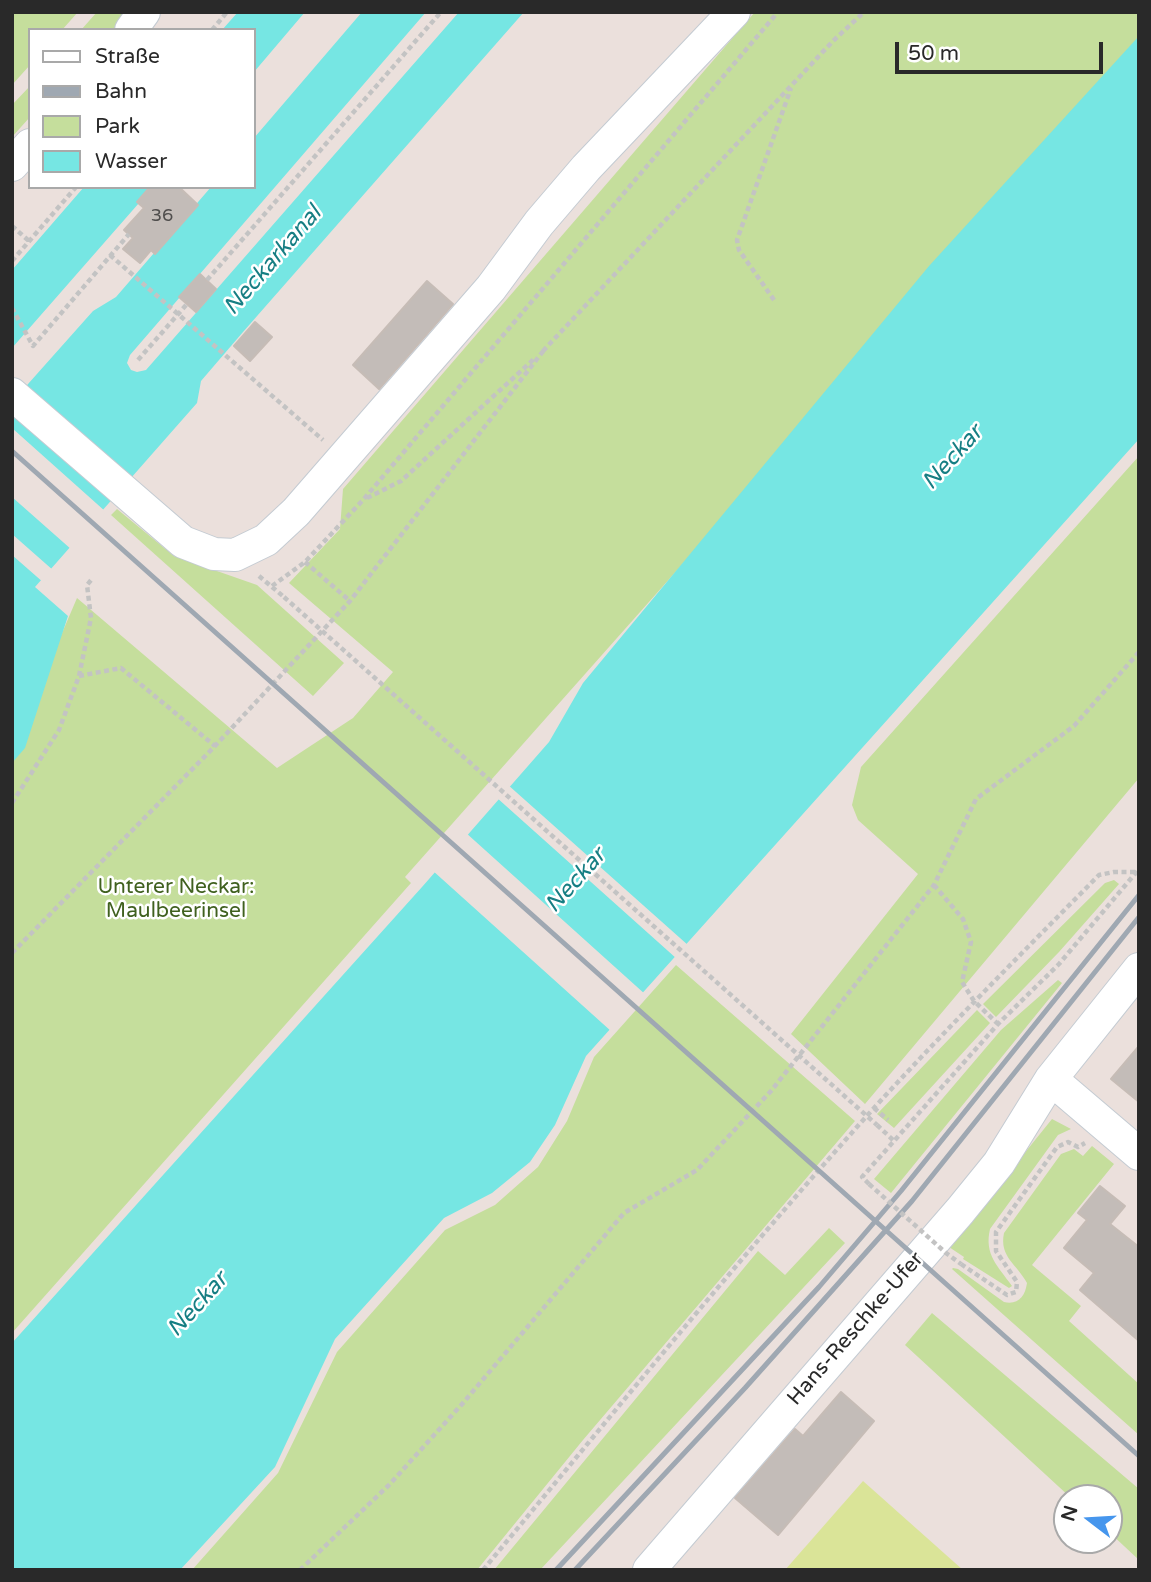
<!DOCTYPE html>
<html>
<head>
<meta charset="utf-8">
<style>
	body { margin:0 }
	#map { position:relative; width:1151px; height:1582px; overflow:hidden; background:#ebe0dc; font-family:"Varela Round",sans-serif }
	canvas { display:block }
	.frame { position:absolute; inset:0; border:14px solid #292929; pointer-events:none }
	.legend { position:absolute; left:28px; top:28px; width:228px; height:161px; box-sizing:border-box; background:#fff; border:2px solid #a9a9a9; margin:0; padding:9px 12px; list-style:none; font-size:21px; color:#292929 }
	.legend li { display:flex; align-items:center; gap:14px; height:35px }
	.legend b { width:35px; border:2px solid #a9a9a9 }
	.north { position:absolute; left:1053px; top:1484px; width:70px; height:70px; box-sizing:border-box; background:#fff; border:2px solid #a9a9a9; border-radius:50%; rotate:287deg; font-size:19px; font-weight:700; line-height:28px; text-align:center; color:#292929 }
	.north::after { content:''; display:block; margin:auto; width:24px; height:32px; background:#4696ed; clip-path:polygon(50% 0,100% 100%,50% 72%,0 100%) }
	.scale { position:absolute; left:895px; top:42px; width:208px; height:32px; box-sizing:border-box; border:4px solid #292929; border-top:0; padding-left:9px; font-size:21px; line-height:24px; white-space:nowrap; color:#292929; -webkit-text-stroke:5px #fff; paint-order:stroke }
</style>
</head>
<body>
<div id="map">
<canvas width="1151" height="1582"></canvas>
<div class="frame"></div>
<ul class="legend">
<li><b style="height:9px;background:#fff"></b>Straße</li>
<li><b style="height:9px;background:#9fa8b2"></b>Bahn</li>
<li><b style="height:19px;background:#c5de9c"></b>Park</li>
<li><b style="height:19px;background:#76e6e3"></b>Wasser</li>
</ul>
<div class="north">N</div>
<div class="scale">50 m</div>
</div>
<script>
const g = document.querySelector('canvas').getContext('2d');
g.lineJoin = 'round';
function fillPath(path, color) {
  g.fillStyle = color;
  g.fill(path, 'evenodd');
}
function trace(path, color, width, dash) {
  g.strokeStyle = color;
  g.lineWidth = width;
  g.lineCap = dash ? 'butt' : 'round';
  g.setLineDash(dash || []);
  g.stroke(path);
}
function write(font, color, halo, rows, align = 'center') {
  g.font = font + ' "Varela Round",sans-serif';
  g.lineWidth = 5;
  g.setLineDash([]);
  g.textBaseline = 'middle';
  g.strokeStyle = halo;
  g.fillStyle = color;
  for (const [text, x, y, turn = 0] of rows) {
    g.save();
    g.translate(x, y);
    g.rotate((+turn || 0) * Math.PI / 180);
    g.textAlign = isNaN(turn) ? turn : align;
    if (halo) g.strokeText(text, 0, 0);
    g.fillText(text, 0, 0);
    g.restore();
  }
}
fillPath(new Path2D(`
	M12 12H78L62 30H30V65L12 85Z
	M97 12H129L113 30H81Z
	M755 12H1139V54L931 284 405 877 411 883 12 1333V735L24 722 77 598 277 768 353 718 393 672 289 583 340 529 343 489Z
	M30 86V117L12 137V105Z
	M1139 456V778L865 1104 791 1034 918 874 858 820 852 805 861 767Z
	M117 509 174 556 257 585 344 663 313 696 111 515Z
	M1114 880 1119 884 1059 952 996 1017 983 1004 1105 883Z
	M676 965 855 1121 583 1440 477 1570H192L278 1473 337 1352 445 1230 495 1205 538 1167 567 1121 594 1057Z
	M1058 980 1062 983 891 1193 874 1179 1001 1030Z
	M977 1010 990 1023 894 1128 877 1114Z
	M1052 1119 1071 1129 1058 1135 990 1229C984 1255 998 1266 1012 1286L1009 1288 963 1259 964 1257 949 1247Z
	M1092 1146 1114 1164 1032 1265 1081 1306 1069 1321 1139 1384V1435L952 1269 953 1268 958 1269 1004 1302C1018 1305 1025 1297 1027 1283 1017 1264 999 1257 1004 1233L1061 1154 1074 1149 1083 1156Z
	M829 1228 845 1243 540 1570H494L758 1251 785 1275Z
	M932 1313 1139 1489V1560L1109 1532V1498H1071L905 1345Z`), '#c5de9c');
fillPath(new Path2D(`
	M863 1481 963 1570H785Z`), '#dae498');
fillPath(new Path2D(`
	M238 12H305L254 72V30H222Z
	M362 12H426L130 355 127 363 131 370 137 372 146 370 459 12H524L243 332 201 381 197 403 35 587 68 616 25 748 12 763V402L93 311 116 297 211 187H254V138Z
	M1139 36V439L586 1056 555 1125 530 1162 492 1193 444 1218 335 1339 275 1467 180 1570H12V1343L422 887 549 742 583 683 929 266Z
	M84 187H153L12 348V270Z`), '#76e6e3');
fillPath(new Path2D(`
	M12 428 106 512 72 550 12 497Z
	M12 534 54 571 44 583 12 555Z
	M507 784 689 946 677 959 496 797Z
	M465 832 646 995 612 1032 432 870Z`), '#ebe0dc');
const building = new Path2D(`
	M150 187H179L198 205 155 254 151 250 140 263 123 249 133 238 124 230 144 208 137 202Z
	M200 274 216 289 196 312 179 297Z
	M427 281 453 304 379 389 353 365Z
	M255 322 272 337 250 361 234 346Z
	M1139 1046V1102L1111 1079Z
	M1100 1186 1125 1206 1110 1224 1139 1247V1341L1080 1290 1094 1273 1064 1248 1087 1220 1078 1213Z
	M841 1392 874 1421 778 1535 735 1498 795 1429 803 1436Z`);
fillPath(building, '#c3bcb8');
trace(building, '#c6bcb6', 2);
const minor = new Path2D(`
	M131 30 144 12
	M12 165 30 145
	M12 394 183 542 214 554 235 555 266 540 296 512 491 288 539 223 586 168 734 12
	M1051 1079 1139 1154
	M649 1570 960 1211 999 1163 1051 1079 1139 969`);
trace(minor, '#c4cbd2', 34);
trace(new Path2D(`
	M212 30 227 12
	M12 226 29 241
	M110 255 323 440
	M12 261 76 187
	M207 280 441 12
	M774 300 739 250 737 240 791 88
	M12 308 33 346 129 234
	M543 351 833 41 864 12
	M138 360 187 304
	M367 498 401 481 534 359
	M305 562 350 601
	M259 576 284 597
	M272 586 305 562 363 500 778 12
	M79 676 121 668 215 746
	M12 803 59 730 79 676 91 618 87 585 92 579
	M934 885 963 919 971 942 962 982 974 1001 998 1024
	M12 953 215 746 350 601 544 350
	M874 1108 888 1120
	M877 1125 893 1140
	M869 1184 862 1177 998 1024 1059 964 1139 869
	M961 1264 1007 1295 1016 1292 1017 1282 996 1251V1232L1057 1147 1068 1142 1078 1147 1085 1143
	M300 1570 390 1484 463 1403 624 1213 697 1170 771 1091 934 885 976 799 1074 726 1139 652
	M483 1570C612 1415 739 1258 874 1108 947 1028 1023 952 1099 875L1114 872H1136`), '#c3c3c3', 4.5, [5, 3.5]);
trace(minor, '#fff', 32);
trace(new Path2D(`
	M12 451 1139 1456
	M556 1570 819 1287 901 1191 1139 895
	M575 1570 745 1388 912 1201 1139 917`), '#9fa8b2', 5);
trace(new Path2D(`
	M284 597 877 1125
	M869 1184 946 1253 961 1264`), '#c3c3c3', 4.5, [5, 3.5]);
write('18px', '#504e4d', null, [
	["36",162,216]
]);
write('21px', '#40611f', '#fff', [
	["Unterer Neckar:",176,887],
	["Maulbeerinsel",176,911]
]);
write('21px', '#292929', '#fff', [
	["Hans-Reschke-Ufer",856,1329,-49]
]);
write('italic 23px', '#167e83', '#fff', [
	["Neckarkanal",273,261,-49],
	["Neckar",953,458,-48],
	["Neckar",576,881,-48],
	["Neckar",198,1305,-48]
]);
</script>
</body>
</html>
